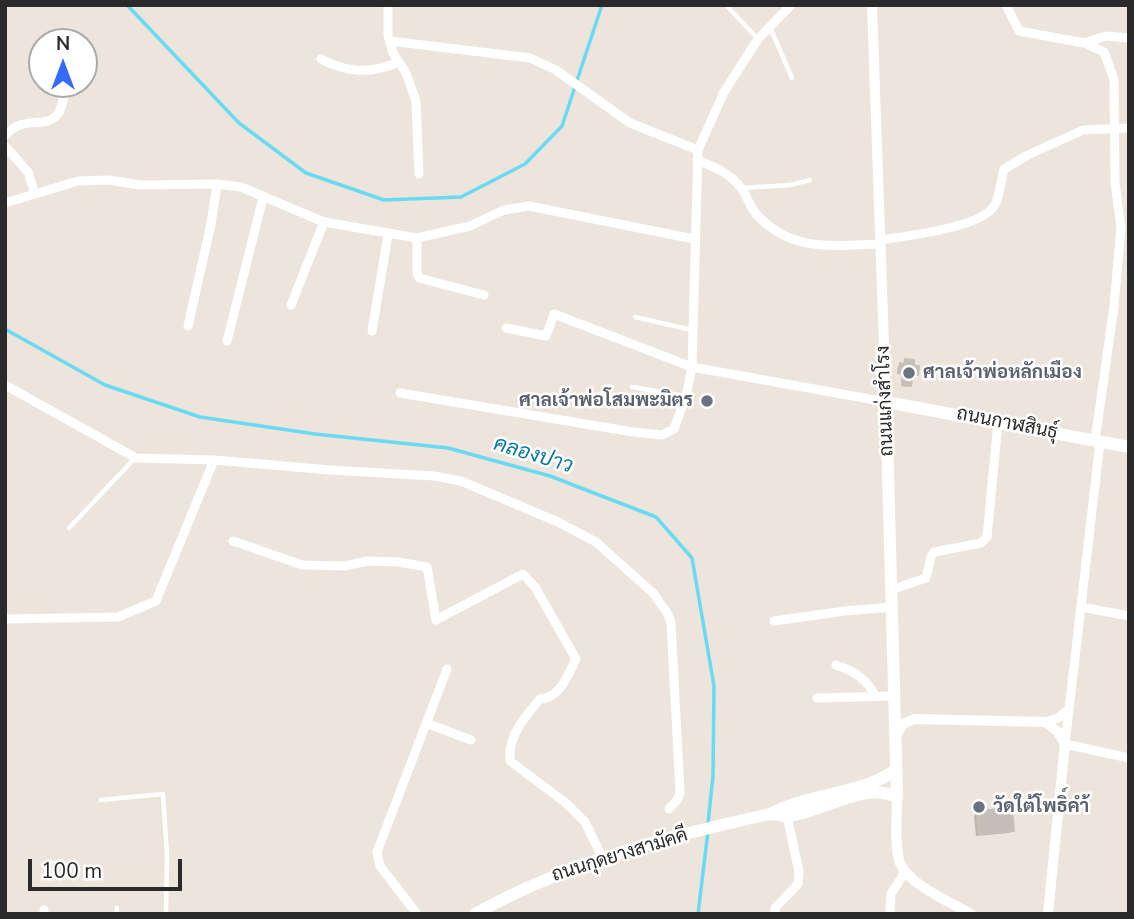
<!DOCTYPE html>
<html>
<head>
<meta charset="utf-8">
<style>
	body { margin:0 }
	#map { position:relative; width:1134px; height:919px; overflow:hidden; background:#ede4db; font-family:"Nunito Sans",sans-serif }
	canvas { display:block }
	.frame { position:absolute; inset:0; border:7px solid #2a2a2a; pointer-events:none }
	.north { position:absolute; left:28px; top:28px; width:70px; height:70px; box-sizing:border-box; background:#fff; border:2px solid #aaa; border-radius:50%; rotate:0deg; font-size:19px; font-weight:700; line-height:28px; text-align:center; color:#2a2a2a }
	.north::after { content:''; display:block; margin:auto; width:24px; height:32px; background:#366bff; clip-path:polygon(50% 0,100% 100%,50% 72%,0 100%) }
	.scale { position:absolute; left:28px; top:859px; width:154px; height:32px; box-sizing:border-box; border:4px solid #2a2a2a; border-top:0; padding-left:9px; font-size:21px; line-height:24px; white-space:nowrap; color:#2a2a2a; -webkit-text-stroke:5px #fff; paint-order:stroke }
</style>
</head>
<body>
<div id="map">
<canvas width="1134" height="919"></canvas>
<div class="frame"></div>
<div class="north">N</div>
<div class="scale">100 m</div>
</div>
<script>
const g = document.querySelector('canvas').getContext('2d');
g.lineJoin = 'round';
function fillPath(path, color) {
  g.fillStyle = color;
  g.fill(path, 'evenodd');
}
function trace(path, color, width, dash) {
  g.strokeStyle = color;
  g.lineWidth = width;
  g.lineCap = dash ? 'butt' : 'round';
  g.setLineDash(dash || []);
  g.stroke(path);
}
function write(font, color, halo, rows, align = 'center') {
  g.font = font + ' "Nunito Sans",Sarabun,sans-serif';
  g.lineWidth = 5;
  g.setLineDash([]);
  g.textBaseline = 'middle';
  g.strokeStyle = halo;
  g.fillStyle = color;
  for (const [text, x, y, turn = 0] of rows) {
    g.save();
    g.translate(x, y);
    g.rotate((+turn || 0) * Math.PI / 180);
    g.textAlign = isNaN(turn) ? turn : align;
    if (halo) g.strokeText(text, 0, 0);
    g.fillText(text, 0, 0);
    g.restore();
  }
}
fillPath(new Path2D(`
	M905 361 916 374 911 375 908 387 901 386 902 374H897L898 367 903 365Z
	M702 397H710V406H702Z
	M977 812 1012 830 1009 833 976 836 974 816Z`), '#0003');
trace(new Path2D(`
	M127 5 239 123 306 173 384 200 461 197 525 164 562 126 602 5
	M5 329 105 385 200 417 315 434 448 448 550 476 656 517 692 558 714 686 713 776 708 823
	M698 914 708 831`), '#69daf4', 3.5);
const building = new Path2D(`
	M905 359 914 360V366H919L918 375 913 374 911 386 902 385 903 373 898 372 900 363 904 364Z
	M1012 808 1014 831 979 834 977 811Z`);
fillPath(building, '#c5beb8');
trace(building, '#c8c0b5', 2);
trace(new Path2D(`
	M726 5 758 39
	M770 27 792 78
	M742 188 790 185 810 180
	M635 317 692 330
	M632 387 685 396
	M69 528 135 458
	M101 800 163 794 167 854 166 914
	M116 914 117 908`), '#fff', 4.5);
trace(new Path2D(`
	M388 5V36L393 53 406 73 416 101 419 174
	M1006 5 1019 31 1084 43 1104 52 1114 79 1115 183 1121 227 1114 306 1095 441
	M390 41 530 58 556 70 630 123 698 150
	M1084 43 1106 36 1129 38
	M321 59C347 73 371 74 399 62
	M5 136C23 114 44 129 56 116 63 110 64 93 66 84
	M5 146 28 172 35 194
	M697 160C715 167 730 173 742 189 748 198 751 210 759 217 794 253 835 245 881 244
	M5 203 78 181 109 180 140 185 217 184 241 187 324 222 417 238 470 226 504 210 529 206 694 239
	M417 238V273L419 278 484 295
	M881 240C905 236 981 228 994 206 1000 197 1001 180 1004 169L1028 155 1083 130 1129 128
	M291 305 324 222
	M188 326 211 224 217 184
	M506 328 546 336 554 314 692 367 886 402
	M372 331 388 235
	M227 341 263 198
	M5 385 136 458 214 460 330 470 434 476 461 481 558 522 596 542 653 593 668 614 671 623 680 792 678 799 669 809
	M400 393 633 432 662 435 674 429 686 396 692 367 698 150 724 92 758 39 791 5
	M1100 442 1065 744 1129 758
	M233 541 302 565 345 566 367 561 398 562 427 567 436 620 523 574 535 587 576 659C568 675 560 698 540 699 524 718 508 736 510 761L566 803 585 822 603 859
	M891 590 926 578 931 557 934 552 981 543 987 537 998 422
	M1081 607 1129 616
	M5 619 118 617 156 601 214 460
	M774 621 845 611 892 607
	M836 665C854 671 867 679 875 696
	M817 698 894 696
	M1046 722 1058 718 1069 709
	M426 723 471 740
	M44 910V914
	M417 914 380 866 377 852 447 669
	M775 914V908L798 884 799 872 787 816
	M890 914 891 894 905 872`), '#fff', 9);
trace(new Path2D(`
	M872 5 886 402
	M895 738 903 724 914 719 1046 722 1058 732 1065 744 1048 914
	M897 797C897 815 894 847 900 863 909 885 951 902 971 914`), '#fff', 10);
trace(new Path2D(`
	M770 814C776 814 782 816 787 816 822 813 862 781 897 797L886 402 1129 447
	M475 914C566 863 669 836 770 814 810 793 860 795 896 770`), '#fff', 12);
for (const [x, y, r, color] of [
	[909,373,7,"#6b7280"],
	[707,401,7,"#6b7280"],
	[979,807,7,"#6b7280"]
]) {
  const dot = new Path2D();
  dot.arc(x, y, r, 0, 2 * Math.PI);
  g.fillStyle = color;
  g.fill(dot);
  trace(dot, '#fff', 2.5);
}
write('bold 19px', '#5b616d', '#fff', [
	["ศาลเจ้าพ่อหลักเมือง",923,373],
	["ศาลเจ้าพ่อโสมพะมิตร",693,401,"right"],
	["วัดใต้โพธิ์คำ้",993,807]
], 'left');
write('19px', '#2a2a2a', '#fff', [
	["ถนนแก่งสำโรง",886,401,-92],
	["ถนนกาฬสินธุ์",1007,424,11],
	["ถนนกุดยางสามัคคี",620,856,-17]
]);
write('italic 21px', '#0778a1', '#fff', [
	["คลองปาว",533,456,17]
]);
</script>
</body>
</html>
